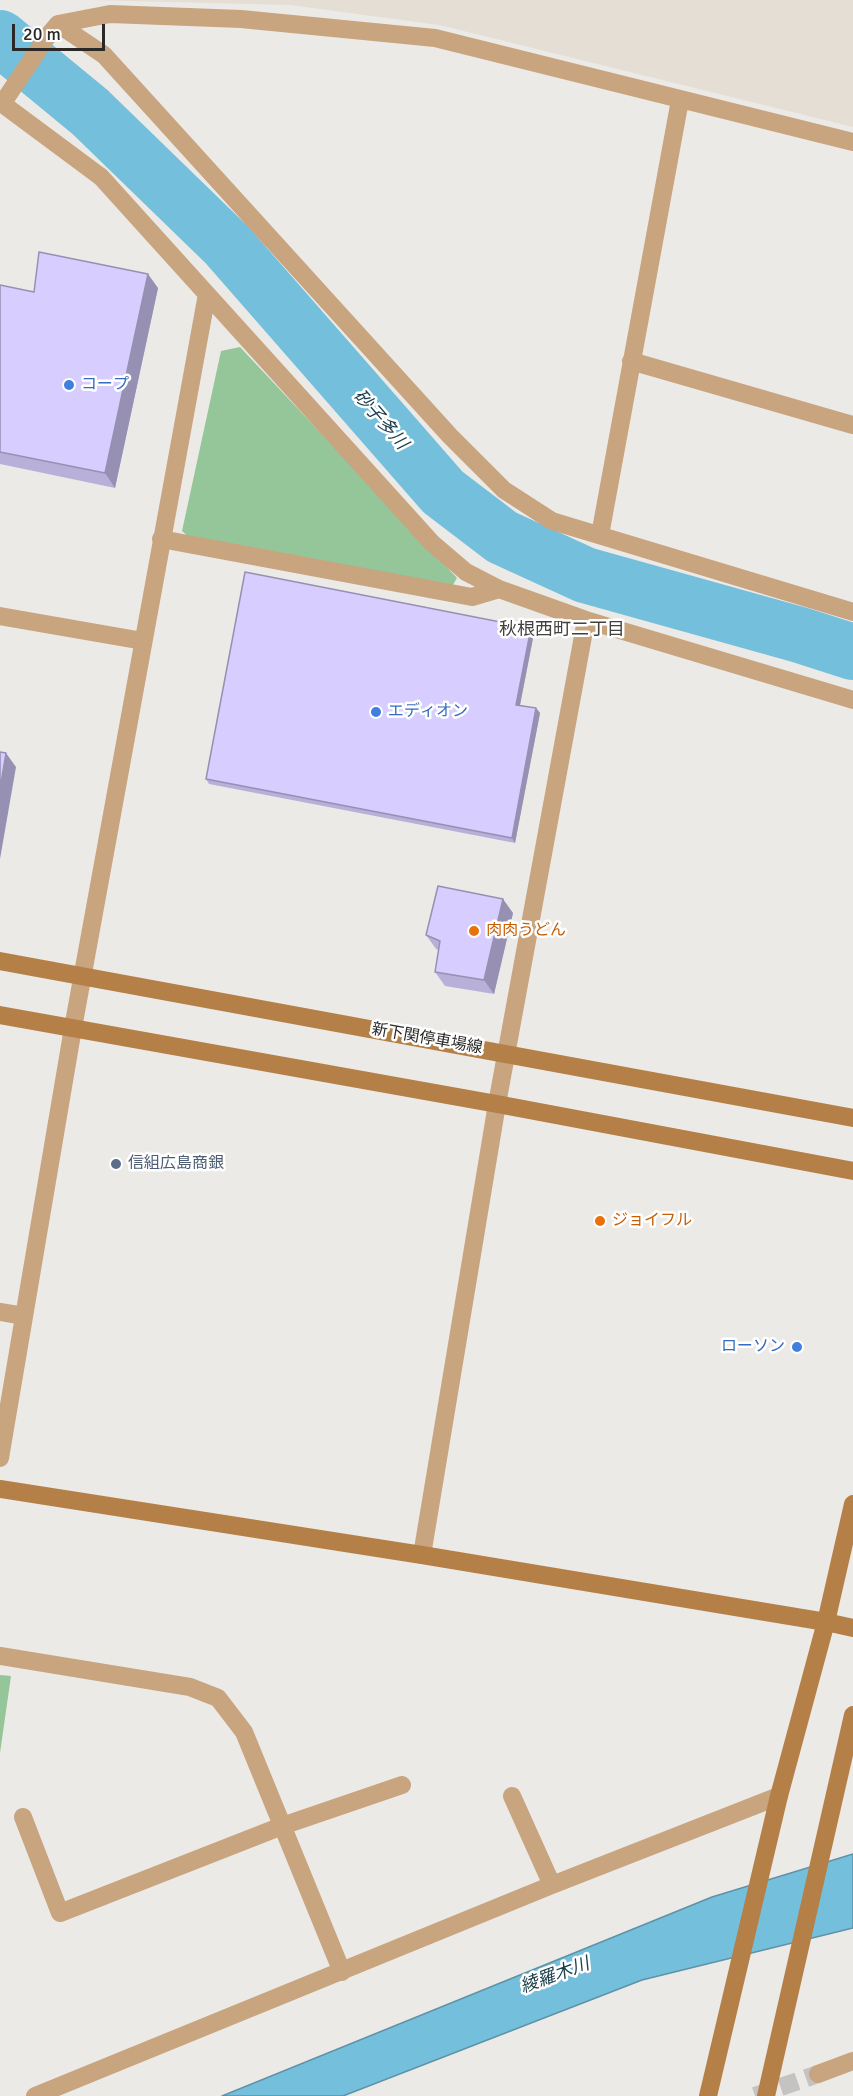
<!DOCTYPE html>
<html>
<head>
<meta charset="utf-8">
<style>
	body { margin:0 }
	#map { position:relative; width:853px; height:2096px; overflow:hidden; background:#eceae7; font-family:Signika,sans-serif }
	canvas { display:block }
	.scale { position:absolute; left:12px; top:24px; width:93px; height:27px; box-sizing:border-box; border:3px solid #292827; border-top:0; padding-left:8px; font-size:18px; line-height:21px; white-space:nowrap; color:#292827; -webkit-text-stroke:4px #fff; paint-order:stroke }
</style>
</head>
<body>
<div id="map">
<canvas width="853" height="2096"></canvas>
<div class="scale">20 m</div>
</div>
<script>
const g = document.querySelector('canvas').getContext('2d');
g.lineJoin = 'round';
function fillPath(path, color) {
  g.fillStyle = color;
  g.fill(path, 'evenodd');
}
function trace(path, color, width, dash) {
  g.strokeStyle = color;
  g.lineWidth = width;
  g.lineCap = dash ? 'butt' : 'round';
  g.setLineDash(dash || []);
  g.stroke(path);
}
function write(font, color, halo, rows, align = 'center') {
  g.font = font + ' Signika,"Noto Sans JP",sans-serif';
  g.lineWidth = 5;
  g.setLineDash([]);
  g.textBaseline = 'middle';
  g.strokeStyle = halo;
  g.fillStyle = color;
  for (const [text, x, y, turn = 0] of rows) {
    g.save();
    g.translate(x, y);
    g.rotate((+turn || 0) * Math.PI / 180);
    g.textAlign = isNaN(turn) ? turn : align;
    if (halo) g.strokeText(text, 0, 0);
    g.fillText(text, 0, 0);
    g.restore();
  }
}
fillPath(new Path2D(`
	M89 0H853V127L439 25 290 5Z`), '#e5ded5');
fillPath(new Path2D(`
	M240 347 457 578 450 590 192 540 182 531 221 351Z
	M0 1675 11 1676 0 1753Z`), '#95c699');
const water = new Path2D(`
	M853 1854V1928L642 1980 343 2096H222L712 1897Z`);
fillPath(water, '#74bfdc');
trace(water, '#5e92a6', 1.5);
trace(new Path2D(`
	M0 38 90 112 227 245 443 492 502 537 585 575 800 635 853 652`), '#74bfdc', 56);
trace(new Path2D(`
	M755 2096 818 2074`), '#c5c3c1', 18, [18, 9]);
trace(new Path2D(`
	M58 24 104 55 450 436 504 490 552 521 853 612
	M0 102 101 177 432 543 466 572 499 589 586 620 853 700
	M2 104 47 37 58 24 110 14 241 19 435 38 853 142
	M631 361 853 425
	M600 535 680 100
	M161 539 472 597 499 589
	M0 616 143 641
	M0 1312 24 1316
	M0 1458 73 1028 207 294
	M422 1555 497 1104 586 620
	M0 1656 190 1687 218 1698 244 1732 342 1972
	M512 1796 552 1885
	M23 1817 60 1913 282 1826 402 1785
	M818 2074 853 2061
	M35 2096 552 1885 779 1796`), '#c8a47f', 18);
trace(new Path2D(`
	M0 961 853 1118
	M0 1015 497 1104 853 1171
	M0 1489 422 1555 826 1622 853 1628
	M708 2096 779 1796 826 1622 853 1504
	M766 2096 853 1715`), '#b58047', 18);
fillPath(new Path2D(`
	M0 285 34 292 158 288 115 488 0 464Z
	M531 628 534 633 520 705 536 708 540 713 515 843 209 784 206 779Z
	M513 913 494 994 445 986 435 972 439 950 436 949 426 935Z`), '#b9b0da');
fillPath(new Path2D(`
	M148 274 158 288 115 488 105 473Z
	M531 628 534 633 519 710 516 705Z
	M536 708 540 713 515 843 512 838Z
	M6 753 16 767 0 859V789Z
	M503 899 513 913 494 994 484 980Z`), '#9690b2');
const building = new Path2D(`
	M39 252 148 274 105 473 0 452V285L34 292Z
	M245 572 531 628 516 705 536 708 512 838 206 779Z
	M0 752 6 753 0 789Z
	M438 886 503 899 484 980 435 972 440 941 426 935Z`);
fillPath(building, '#d7cdfe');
trace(building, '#9690b2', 1.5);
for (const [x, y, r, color] of [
	[69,385,6,"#3f7fe0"],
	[376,712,6,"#3f7fe0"],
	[474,931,6,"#e8710a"],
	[116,1164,6,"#5c6f8a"],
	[600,1221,6,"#e8710a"],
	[797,1347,6,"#3f7fe0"]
]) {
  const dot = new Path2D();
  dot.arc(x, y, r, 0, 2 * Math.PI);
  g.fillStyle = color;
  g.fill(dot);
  trace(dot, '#fff', 2);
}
write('16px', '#366cbe', '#fff', [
	["コープ",81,385],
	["エディオン",388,712],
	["ローソン",785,1347,"right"]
], 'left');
write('16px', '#c56008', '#fff', [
	["肉肉うどん",486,931],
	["ジョイフル",612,1221]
], 'left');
write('16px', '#292827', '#fff', [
	["新下関停車場線",427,1039,10]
]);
write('16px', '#4e5e75', '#fff', [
	["信組広島商銀",128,1164]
], 'left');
write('italic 18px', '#1d404d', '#fff', [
	["砂子多川",380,420,49],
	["綾羅木川",555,1976,-20]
]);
write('18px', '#43413f', '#fff', [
	["秋根西町二丁目",562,630]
]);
</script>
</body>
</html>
